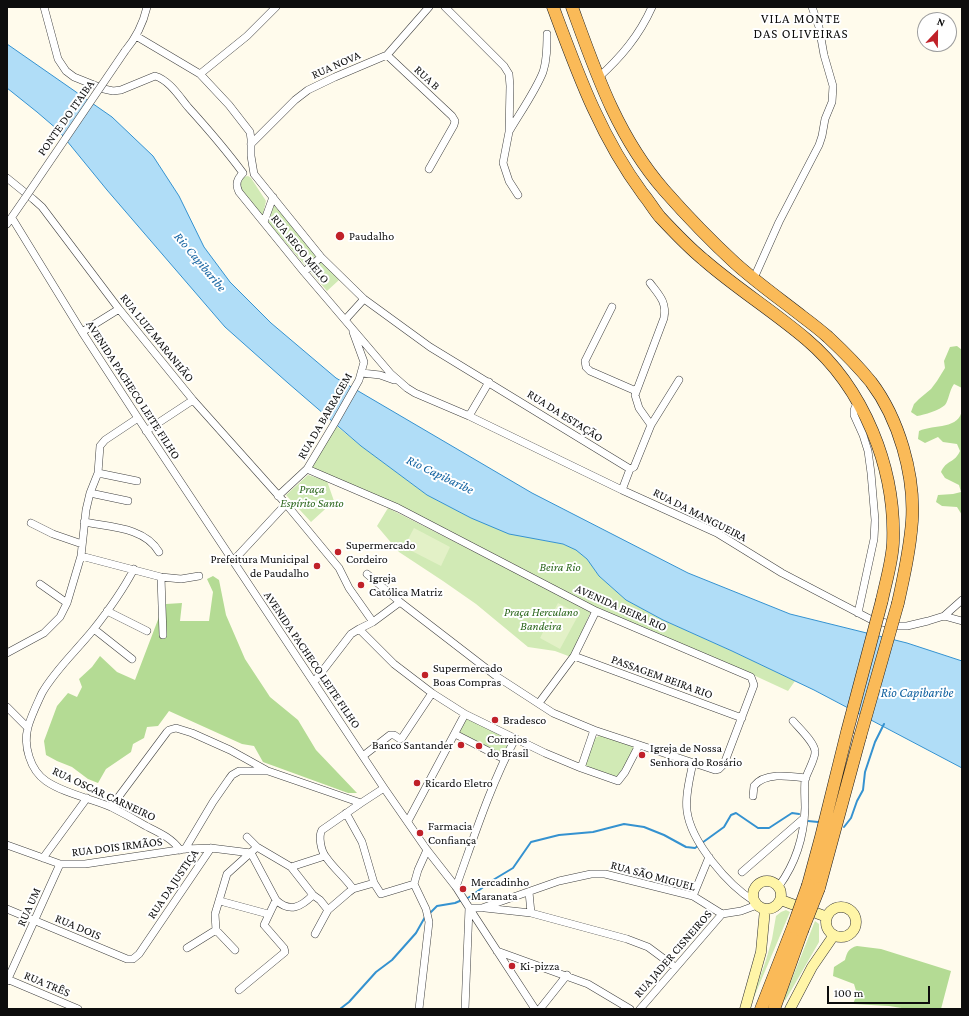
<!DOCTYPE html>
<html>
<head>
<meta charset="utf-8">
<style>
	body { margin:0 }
	#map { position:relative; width:969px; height:1016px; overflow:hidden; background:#fffbec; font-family:"Crimson Pro",serif }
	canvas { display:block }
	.frame { position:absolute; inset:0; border:8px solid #0d0d0d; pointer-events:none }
	.north { position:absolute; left:917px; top:12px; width:40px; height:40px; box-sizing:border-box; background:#fff; border:1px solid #9e9e9e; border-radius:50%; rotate:22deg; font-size:11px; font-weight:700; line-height:16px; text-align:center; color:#0d0d0d }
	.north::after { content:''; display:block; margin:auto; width:14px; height:18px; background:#c02129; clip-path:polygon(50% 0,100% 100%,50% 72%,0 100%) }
	.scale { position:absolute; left:827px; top:986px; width:103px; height:18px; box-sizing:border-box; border:2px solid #0d0d0d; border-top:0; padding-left:5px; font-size:12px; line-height:14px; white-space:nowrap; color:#0d0d0d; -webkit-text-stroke:3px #fff; paint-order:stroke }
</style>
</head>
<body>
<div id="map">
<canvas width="969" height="1016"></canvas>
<div class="frame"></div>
<div class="north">N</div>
<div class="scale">100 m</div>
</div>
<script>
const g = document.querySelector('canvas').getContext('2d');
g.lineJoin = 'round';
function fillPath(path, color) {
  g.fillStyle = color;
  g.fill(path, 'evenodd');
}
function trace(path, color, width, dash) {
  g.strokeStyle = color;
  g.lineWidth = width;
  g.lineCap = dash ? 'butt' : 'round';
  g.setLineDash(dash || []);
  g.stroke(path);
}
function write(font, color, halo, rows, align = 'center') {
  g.font = font + ' "Crimson Pro",serif';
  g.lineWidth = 4;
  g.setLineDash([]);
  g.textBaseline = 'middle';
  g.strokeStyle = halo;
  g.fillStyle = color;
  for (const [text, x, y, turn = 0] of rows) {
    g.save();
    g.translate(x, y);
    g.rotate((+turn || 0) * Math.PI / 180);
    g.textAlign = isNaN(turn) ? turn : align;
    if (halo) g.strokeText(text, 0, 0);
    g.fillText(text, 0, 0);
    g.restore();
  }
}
fillPath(new Path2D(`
	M248 176 251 178 266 201 263 214H259L239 191 240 184 244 177Z
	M274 205 339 280 327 291 268 222Z
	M334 424 361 446 427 495 471 518 536 539 563 544 577 550 587 559 599 576 626 600 663 620 732 651 795 681 788 691 749 673 596 611 379 500 307 469Z
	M308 475 327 481 334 501 311 522 286 495Z
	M388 508 591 611 571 657 555 651 528 647 476 604 443 581 399 552 377 526Z
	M465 714 515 739 504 759 455 734Z
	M601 735 633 745V750L618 778 585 766 593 739Z
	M786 910 790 912 749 1009 766 960 772 939 776 916 781 912Z
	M815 921 819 924V942L785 1001 784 999Z`), '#d1eab5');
fillPath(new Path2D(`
	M957 346 962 350V388L954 384C949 391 949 400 945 405 940 410 924 415 917 416L911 412 914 404 919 399 931 389 937 381 945 368 944 361 950 347Z
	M962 409V515L957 507 942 506 936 502 938 495 953 494 961 492 959 485 945 478 941 472C946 460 955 463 960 451L957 444 943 442 938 437 925 443 918 439 919 431C934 424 960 430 962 409Z
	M213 576 219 580 226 615 245 659 270 697 298 720 316 750 357 793H348L263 762 254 746 242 744 169 711 158 726 147 727 144 738 133 744 131 752 106 769 98 783 88 779 72 767 57 761 46 755 44 741 57 706 68 693 77 697 82 687 79 679 92 667 100 656 117 672 135 680 159 617 166 604 182 603 180 621H209L213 592 207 579Z
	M857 946 881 949 951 971 941 1009H908L889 1006 853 1004 857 994 854 984 833 976 834 967 845 960C847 952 849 948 857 946Z`), '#b4db94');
fillPath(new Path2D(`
	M414 528 450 547 441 566 404 547Z
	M558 603 579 614 560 649 540 638Z`), '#e3f1c7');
const water = new Path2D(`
	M7 44 112 117 153 156 179 196 204 247 230 282 271 323 336 378 532 493 688 573 790 614 907 643 962 661V768L814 690 732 651 663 620 626 600 599 576 587 559 576 550 563 544 509 534 471 518 427 495 361 446 288 383 225 327 107 190 58 130 37 112 7 88Z`);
fillPath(water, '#b0ddf7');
trace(water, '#3592d0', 1);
trace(new Path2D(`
	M808 821 818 822
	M844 827 851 818 857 801 863 790 865 772 875 742 884 724
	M466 899 471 896 493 880 513 868 531 842 559 835 593 832 624 824 644 827 664 835 686 847 695 848 724 827 731 815 736 813 758 828H769L792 813 799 814
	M429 914 437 906 455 903 462 900
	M340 1009 349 1002 376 972 392 960 416 933 425 917`), '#3592d0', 2);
const minor = new Path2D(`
	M44 7 58 59 66 71 74 77 104 89 113 91 121 90 155 76C169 80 179 96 188 107 207 128 226 150 243 173 237 179 235 184 239 192L304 272 391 374 407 388 415 393 469 416 622 490 717 533 782 573 870 619 898 626H907L928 621 944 616 962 600
	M445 7 504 66 509 74 510 86 509 132 503 163 509 181 518 195
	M136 36 200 74 229 105 250 132 251 139V156L254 174 321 257 364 299 430 347 630 469
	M125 51C136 38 143 24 147 7
	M387 55 452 116 455 121 454 125 429 169
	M200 74 247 36 276 7
	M598 78C621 57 639 36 652 7
	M510 130C520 113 536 90 543 72 547 60 547 47 547 34
	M251 144 295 100 308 90 335 77 387 55 429 7
	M7 178 33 199 42 207 119 309 193 400 286 504 339 568 349 588 373 622
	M12 218 82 332 138 418 384 788 427 850 456 887 475 917 535 1009
	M264 222 273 197
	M7 224 25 198
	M304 272 321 257
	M754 278 779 222 819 145 822 136 825 119 832 102 833 86 824 55 819 27 812 7
	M612 307 585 361 586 367 590 371 636 391
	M345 320 364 299
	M82 332 119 309
	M362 373 380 375 394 380
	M469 416 489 382
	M651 425 679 380
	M146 431 193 400
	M307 469 398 508 596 611 751 677 754 685 724 764 719 769 715 770 594 730 553 713 496 676 400 602 367 574
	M98 473 137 481
	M622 490 630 469 634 467 651 425 639 408 635 395 664 318C667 302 659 295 650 283
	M90 493 128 501
	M278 496 307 469 334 424 359 380 364 362 353 332
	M84 522C109 527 145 527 159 552
	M31 523 53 534 82 544
	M81 556 161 577 181 579 199 576
	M233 561 286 504
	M134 569C123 590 108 611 93 630 76 651 55 670 42 693 37 704 31 716 28 727 23 745 30 770 46 781 65 794 90 798 111 807 123 813 134 819 146 826 158 832 172 838 180 850
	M161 577 163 635
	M40 584 67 603
	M107 611 147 631
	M858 613 874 539 875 520 871 473 868 451 863 435 854 415V410L858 401
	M944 616 962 621
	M94 629 132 659
	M359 629 394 664 432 693 465 714 545 753 581 768 618 781 625 772 639 745
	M7 653 44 633 60 617 67 603 81 556 86 510 90 493 98 473 100 446 105 440 138 418
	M574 656 742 718
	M314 682 351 634 359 629 373 622 400 602
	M539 703 574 656 596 611
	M7 707 27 727
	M455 734 504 759
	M363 756 390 735H394L400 739 402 738 432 693
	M693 762C690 778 685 795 687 811 691 842 728 885 754 901
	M581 768 594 730
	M753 796 754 786C765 772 790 776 806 778
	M111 807 167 732 169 730 176 728 192 733 230 750 266 770
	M346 813 362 842 374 883
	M408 821 465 714
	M247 837 257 847 291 867 313 895 320 900 328 910
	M7 845 60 864H85L185 849 211 848 251 853 276 900C290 913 301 907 313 895
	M185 849 213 802 229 779 232 775 239 771H268L361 803 384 788
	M43 858 87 798
	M291 867 325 856
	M742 872 803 819
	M414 884 426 909 429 922 419 1009
	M779 886C795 864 804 836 805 808 805 799 804 789 805 780 807 772 816 758 815 751 814 742 799 728 793 721
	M456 887C474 837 490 786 515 739
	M353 889C345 877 334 869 326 857 321 851 318 836 322 830L361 803
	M529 892 531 913
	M693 896 709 857
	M220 901 268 914
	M485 908 531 913 627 939 648 947 675 967
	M7 909 127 959H133L139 954 211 848
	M722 914 741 911 757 905
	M315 934 328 910 349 892 353 889 374 883 381 894 414 884 418 870 427 850
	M187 948 216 930
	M235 950 216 930 215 914 227 874 257 847
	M497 951 588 984 630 1009
	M7 979 78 1009
	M7 981 60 864
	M239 990 285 952 284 948 264 925 276 900
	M465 1009 469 908H482L559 881 591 874H605L693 896 722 914
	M540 1009 567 975
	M640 1009 722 914`);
const secondary = new Path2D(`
	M753 895a14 14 0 1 1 28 0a14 14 0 1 1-28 0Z
	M781 900 827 917
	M826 922a15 15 0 1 1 30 0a15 15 0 1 1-30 0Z
	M745 1009 761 952 765 909
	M790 1009 812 967 834 935`);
const trunk = new Path2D(`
	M553 7C578 74 600 136 643 194 649 201 654 210 660 217 674 232 688 247 704 260 736 288 773 311 806 339 864 388 896 468 893 543 892 562 886 581 882 600
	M572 7C596 73 617 136 664 190 686 215 710 240 735 263 756 282 780 299 803 317 811 323 820 330 828 337 843 351 858 366 871 382 899 419 915 475 912 521 910 549 904 576 898 603
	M808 885 821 837 847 732
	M819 888 860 737
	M761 1009 793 927
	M774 1009 802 931`);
trace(minor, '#404040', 8);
trace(secondary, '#2f2f2f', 11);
trace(trunk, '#1e1e1e', 13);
trace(minor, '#fff', 7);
trace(secondary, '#fff5a7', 10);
trace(trunk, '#faba58', 12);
const minorBridge = new Path2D(`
	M25 198 125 51`);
const trunkBridge = new Path2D(`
	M847 732 882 600
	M860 737 898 603
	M793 927 808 885
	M802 931 819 888`);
trace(minorBridge, '#404040', 8, []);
trace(trunkBridge, '#1e1e1e', 13, []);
trace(minorBridge, '#fff', 7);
trace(trunkBridge, '#faba58', 12);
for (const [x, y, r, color] of [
	[340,236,5,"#c02129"],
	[338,552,4,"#c02129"],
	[317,566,4,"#c02129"],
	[361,585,4,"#c02129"],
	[425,675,4,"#c02129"],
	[495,720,4,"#c02129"],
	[461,745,4,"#c02129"],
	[479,746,4,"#c02129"],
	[642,755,4,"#c02129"],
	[417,783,4,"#c02129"],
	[420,833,4,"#c02129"],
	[463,889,4,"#c02129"],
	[512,966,4,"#c02129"]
]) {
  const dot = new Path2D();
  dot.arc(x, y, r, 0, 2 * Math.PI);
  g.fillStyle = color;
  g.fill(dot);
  trace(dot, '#fff', 1.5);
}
write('12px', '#0d0d0d', '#fff', [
	["RUA NOVA",336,65,-24],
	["RUA B",427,78,43],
	["PONTE DO ITAIBA",66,118,-55],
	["RUA REGO MELO",300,249,51],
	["RUA LUIZ MARANHÃO",157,338,51],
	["AVENIDA PACHECO LEITE FILHO",133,390,57],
	["RUA DA BARRAGEM",325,416,-60],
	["RUA DA ESTAÇÃO",565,416,32],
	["RUA DA MANGUEIRA",700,515,27],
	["AVENIDA BEIRA RIO",621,608,24],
	["AVENIDA PACHECO LEITE FILHO",312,660,56],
	["PASSAGEM BEIRA RIO",662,677,20],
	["RUA OSCAR CARNEIRO",104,794,25],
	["RUA DOIS IRMÃOS",117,847,-7],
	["RUA SÃO MIGUEL",653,876,15],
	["RUA DA JUSTIÇA",173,884,-56],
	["RUA UM",29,907,-66],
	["RUA DOIS",78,927,23],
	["RUA JADER CISNEIROS",673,954,-49],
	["RUA TRÊS",47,984,23]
]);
write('12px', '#0d0d0d', '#fff', [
	["Paudalho",349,236],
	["Supermercado",346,545],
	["Cordeiro",346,559],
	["Prefeitura Municipal",309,559,"right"],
	["de Paudalho",309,573,"right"],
	["Igreja",369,578],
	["Católica Matriz",369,592],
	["Supermercado",433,668],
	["Boas Compras",433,682],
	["Bradesco",503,720],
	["Correios",487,739],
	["do Brasil",487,753],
	["Banco Santander",453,745,"right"],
	["Igreja de Nossa",650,748],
	["Senhora do Rosário",650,762],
	["Ricardo Eletro",425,783],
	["Farmacia",428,826],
	["Confiança",428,840],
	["Mercadinho",471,882],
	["Maranata",471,896],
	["Ki-pizza",520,966]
], 'left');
write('italic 12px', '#2b661c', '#fff', [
	["Praça",312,489],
	["Espírito Santo",312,503],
	["Beira Rio",560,567],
	["Praça Herculano",541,612],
	["Bandeira",541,626]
]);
g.letterSpacing = '1px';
write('13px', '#0d0d0d', '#fff', [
	["VILA MONTE",801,19],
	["DAS OLIVEIRAS",801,34]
]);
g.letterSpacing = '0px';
write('italic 13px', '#1363a1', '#fff', [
	["Rio Capibaribe",200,262,50],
	["Rio Capibaribe",440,475,26],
	["Rio Capibaribe",917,693]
]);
</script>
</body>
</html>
